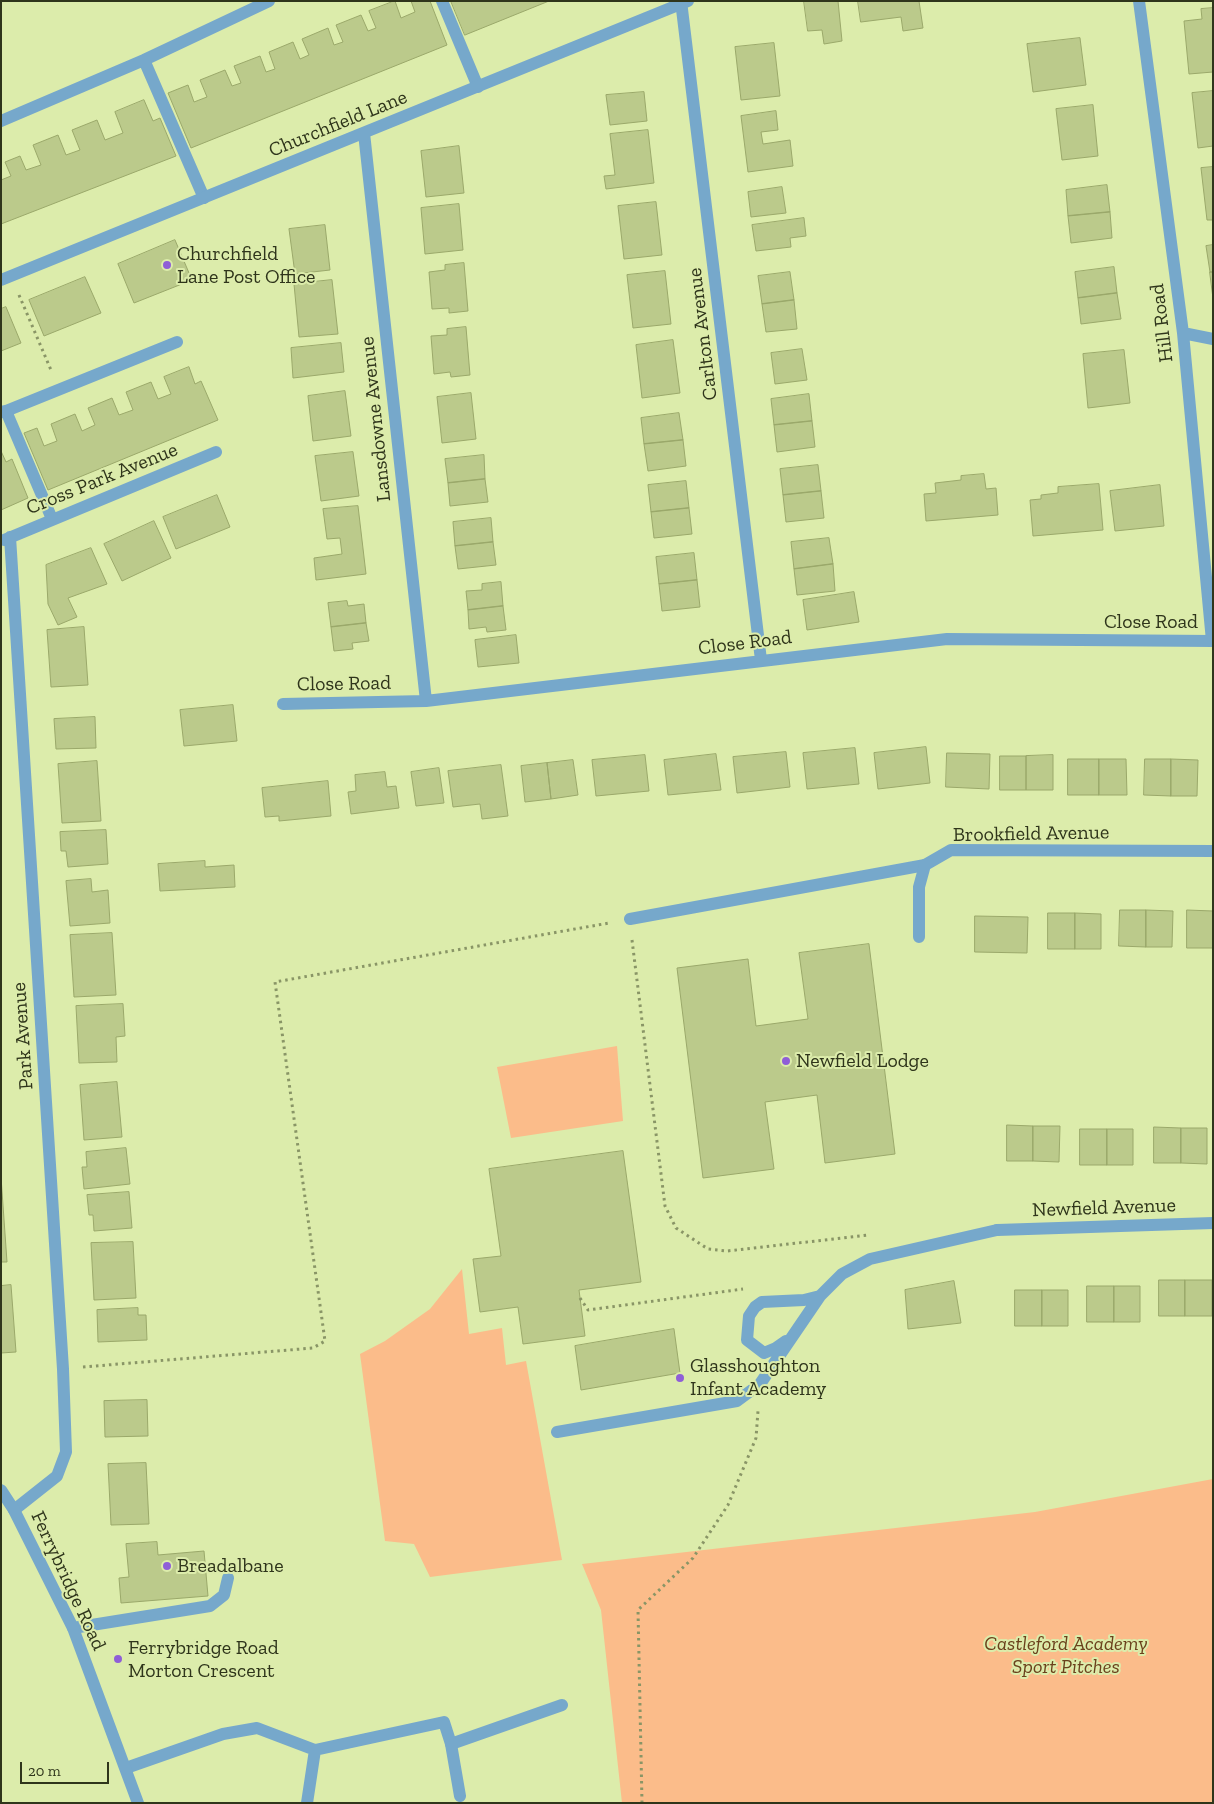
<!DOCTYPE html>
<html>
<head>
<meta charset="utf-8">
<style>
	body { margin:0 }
	#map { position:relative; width:1214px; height:1804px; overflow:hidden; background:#dcecab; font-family:"Zilla Slab",serif }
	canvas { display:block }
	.frame { position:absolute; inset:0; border:2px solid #2f351b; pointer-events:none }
	.scale { position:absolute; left:20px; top:1762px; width:89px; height:22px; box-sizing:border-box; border:2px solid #2f351b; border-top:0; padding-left:6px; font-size:15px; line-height:18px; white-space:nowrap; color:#2f351b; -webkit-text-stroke:4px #dcecab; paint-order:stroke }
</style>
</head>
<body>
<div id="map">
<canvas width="1214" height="1804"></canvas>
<div class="frame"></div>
<div class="scale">20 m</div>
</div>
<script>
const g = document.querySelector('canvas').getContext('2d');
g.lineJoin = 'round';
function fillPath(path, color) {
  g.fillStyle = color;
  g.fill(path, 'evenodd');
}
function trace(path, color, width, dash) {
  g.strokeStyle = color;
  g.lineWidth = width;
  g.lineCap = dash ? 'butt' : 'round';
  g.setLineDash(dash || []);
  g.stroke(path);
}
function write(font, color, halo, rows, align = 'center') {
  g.font = font + ' "Zilla Slab",serif';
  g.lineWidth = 4;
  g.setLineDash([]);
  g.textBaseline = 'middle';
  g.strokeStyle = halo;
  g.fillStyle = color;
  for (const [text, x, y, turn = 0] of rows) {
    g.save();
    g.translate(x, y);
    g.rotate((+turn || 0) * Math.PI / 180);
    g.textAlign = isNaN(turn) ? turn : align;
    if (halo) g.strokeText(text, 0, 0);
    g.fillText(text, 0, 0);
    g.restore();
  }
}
fillPath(new Path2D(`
	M617 1046 623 1121 511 1138 497 1067Z
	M462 1269 469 1334 502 1328 506 1365 526 1361 562 1560 430 1577 414 1544 385 1541 360 1354 385 1341 430 1309Z
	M1213 1479V1803H622L601 1610 582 1564 1035 1512Z`), '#fbbc8a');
const building = new Path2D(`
	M395 1 401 18 415 12 411 1H430L447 45 191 148 168 93 188 85 194 102 207 97 200 80 225 70 232 86 241 83 234 66 260 56 266 72 275 69 269 52 293 42 300 59 309 55 302 39 328 28 334 45 343 42 336 25 361 15 368 31 376 28 369 11Z
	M451 1H549L465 35Z
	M804 1H838L842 41 824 44 822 30 808 31Z
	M858 1H919L923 28 903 31 901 17 861 22Z
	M1213 8V72L1189 74 1184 21 1202 19 1201 9Z
	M1080 38 1086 85 1033 92 1027 44Z
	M774 43 780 96 741 100 735 47Z
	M1213 91V146L1198 148 1192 93Z
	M644 92 647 121 610 125 606 95Z
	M144 100 153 121 160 118 176 156 1 224V180L11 176 5 162 20 156 26 170 41 165 33 145 58 135 66 155 80 150 72 130 97 120 105 140 123 133 115 112Z
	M1093 105 1098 156 1062 160 1056 109Z
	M776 111 778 130 761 132 763 144 790 140 793 166 748 172 741 116Z
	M648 130 654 183 606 189 604 176 615 175 610 134Z
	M459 146 464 193 426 197 421 151Z
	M1213 167V220H1207L1201 168Z
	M1107 185 1110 212 1068 216 1066 190Z
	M782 187 786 213 751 217 748 192Z
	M656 202 662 255 624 259 618 206Z
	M459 204 463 250 425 254 421 208Z
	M1110 212 1112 238 1071 243 1068 216Z
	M804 218 806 236 790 238 791 247 756 251 752 225Z
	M325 225 330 270 295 274 289 229Z
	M175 240 192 280 134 303 118 264Z
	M1213 245V272H1210L1206 246Z
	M464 263 468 311 449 313V308L432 309 429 272 445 270V265Z
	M1114 267 1117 293 1078 298 1075 272Z
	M665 271 671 324 633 328 627 275Z
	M790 272 794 300 762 304 758 276Z
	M1210 272H1213V298Z
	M85 277 101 313 44 336 29 300Z
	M332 280 338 334 299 337 294 284Z
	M1117 293 1121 319 1081 324 1078 298Z
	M794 300 797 329 766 332 762 304Z
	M6 307 21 343 1 351V309Z
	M466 327 470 375 451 377 450 372 434 374 431 336 447 335V329Z
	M673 340 680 393 642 398 636 345Z
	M341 343 344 372 293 378 291 348Z
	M802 349 807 380 775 384 771 353Z
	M1124 350 1130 403 1088 408 1083 354Z
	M189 367 195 384 201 381 218 420 48 490 24 433 37 428 44 446 57 441 51 424 75 414 82 431 95 425 88 408 112 398 119 415 133 410 126 392 151 382 158 399 171 394 164 377Z
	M345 391 351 436 313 441 308 396Z
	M471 393 476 439 442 443 437 397Z
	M809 394 812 421 774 425 771 399Z
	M679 413 683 440 644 444 641 418Z
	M812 421 815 447 777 452 774 425Z
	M683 440 686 466 648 471 644 444Z
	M1 451 6 462 12 459 28 498 1 510Z
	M353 452 359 496 321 501 315 456Z
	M484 455 485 479 448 483 445 459Z
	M818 465 821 491 783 495 780 469Z
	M984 474 986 489 996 488 998 515 926 521 924 494 936 493 935 483 961 480V476Z
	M485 479 488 502 450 506 448 483Z
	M686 481 689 508 651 512 648 485Z
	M1099 484 1103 530 1033 536 1030 500 1041 499V495L1058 493V487Z
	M1160 485 1164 526 1115 531 1110 491Z
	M821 491 824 518 786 522 783 495Z
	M217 495 230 527 176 549 163 517Z
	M358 506 366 574 316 580 314 558 342 554 340 538 327 539 323 509Z
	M689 508 692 534 654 538 651 512Z
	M491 518 493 542 455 546 453 522Z
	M154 521 171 558 122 581 104 544Z
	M829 538 833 564 794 569 791 542Z
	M493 542 496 565 458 569 455 546Z
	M91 548 107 584 68 598 77 617 58 625 48 604 46 565Z
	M694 553 697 580 659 584 656 557Z
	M833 564 835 591 797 595 794 569Z
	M697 580 700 607 662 611 659 584Z
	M501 582 503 606 468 610 466 591 482 590V584Z
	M854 592 859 622 807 630 803 600Z
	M347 601 348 606 364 604 366 623 331 627 328 603Z
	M503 606 506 630 487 632 486 627 469 629 468 610Z
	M366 623 369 641 352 643 353 649 334 651 331 627Z
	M84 627 88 685 51 687 47 630Z
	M516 635 519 663 478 667 475 640Z
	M233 705 237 741 184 746 180 710Z
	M95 717 96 748 56 749 54 719Z
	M926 747 930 783 878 789 874 753Z
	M855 748 859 784 807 789 803 753Z
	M786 752 790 787 737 793 733 757Z
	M947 753 990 754 989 789 946 787Z
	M716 754 721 790 668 795 664 760Z
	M645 755 649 791 596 796 592 760Z
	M1053 755V790H1026V756Z
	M1000 756H1026V790H1000Z
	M1068 759H1099V795H1068Z
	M1099 759H1126L1127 795H1099Z
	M1145 759H1171V796L1144 795Z
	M1171 759 1198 760 1197 796H1171Z
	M573 760 578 795 551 799 547 763Z
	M97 761 101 821 62 823 58 764Z
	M547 763 551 799 525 802 521 766Z
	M501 765 508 816 482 819 480 804 453 807 448 771Z
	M439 768 444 803 416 806 411 772Z
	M385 772 387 787 396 786 399 808 351 814 348 792 356 791 355 775Z
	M328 781 331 816 279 821V816L265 817 262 788Z
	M106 830 108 864 68 867 66 851H61L60 832Z
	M205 861V867L234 865 235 887 160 891 158 864Z
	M91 879 92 892 108 890 110 923 70 926 66 881Z
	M1120 910H1146V947L1119 946Z
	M1146 910 1173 911 1172 947H1146Z
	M1187 910 1213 911V948H1187Z
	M1048 913H1075V949H1048Z
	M1075 913 1101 914V949H1075Z
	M975 916 1028 917 1027 953 975 952Z
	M112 933 116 995 74 997 70 935Z
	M869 944 895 1154 825 1163 817 1095 765 1102 774 1169 703 1178 677 968 748 959 756 1026 808 1019 799 953Z
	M123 1004 125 1036 116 1037 117 1062 79 1063 76 1006Z
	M117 1082 122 1137 84 1140 80 1085Z
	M1007 1125 1033 1126V1161H1007Z
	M1033 1126H1060L1059 1162 1033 1161Z
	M1154 1127 1181 1128V1163H1154Z
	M1181 1128H1207V1164L1181 1163Z
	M1080 1129H1107V1165H1080Z
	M1107 1129H1133V1165H1107Z
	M126 1148 130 1184 84 1189 82 1167H87L86 1152Z
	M623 1151 641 1282 579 1290 585 1336 523 1344 518 1307 480 1312 473 1259 501 1256 489 1169Z
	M1 1177 7 1262H1Z
	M129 1192 132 1228 94 1231 93 1215H89L87 1195Z
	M133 1242 136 1298 94 1300 91 1243Z
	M1159 1280H1185V1316H1159Z
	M1185 1280H1212V1316H1185Z
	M954 1281 961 1323 908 1329 905 1290Z
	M11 1285 16 1352 1 1353V1286Z
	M1087 1286H1114V1322H1087Z
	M1114 1286H1140V1322H1114Z
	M1015 1290H1042V1326H1015Z
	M1042 1290H1068V1326H1042Z
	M138 1308V1315H146L147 1340 98 1342 97 1310Z
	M674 1329 680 1373 581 1390 575 1346Z
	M147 1400 148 1436 105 1437 104 1401Z
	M146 1463 149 1524 111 1525 108 1464Z
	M157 1542 158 1555 204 1551 208 1596 121 1603 119 1578 129 1577 126 1544Z`);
fillPath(building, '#bbca8b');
trace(building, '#9aa86a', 1);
trace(new Path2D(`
	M19 295 51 370
	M632 940 665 1206 676 1228 708 1249 727 1251 869 1235
	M580 1298 588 1310 743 1289
	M83 1367 313 1348 325 1341 275 982 609 923
	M642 1803 638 1610 693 1558 728 1505 756 1438 758 1411`), '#899566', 3, [2.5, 4]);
trace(new Path2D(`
	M442 1 478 87
	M144 60 204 198
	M1 121 144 60 269 1
	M6 411 177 342
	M1 412 6 411 52 519
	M630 919 925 865
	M786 1341 776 1348 764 1353 747 1340 749 1316 755 1307 762 1302 804 1300 820 1296
	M557 1432 737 1401 760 1384 820 1296 842 1274 870 1259 997 1230
	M73 1628 210 1606 224 1595 228 1578
	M451 1744 562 1705`), '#76a8cb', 12);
trace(new Path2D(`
	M681 1 761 660
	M1139 1 1183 333 1212 641
	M364 133 426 701
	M1 280 688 1
	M1183 333 1213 339
	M10 537 63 1369 66 1452 57 1476 14 1510
	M4 540 216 452
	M283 704 426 701 947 639 1213 641
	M919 937V887L925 865 951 850 1213 851
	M997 1230 1213 1223
	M126 1768 223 1734 257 1728 315 1750 444 1722 451 1744 460 1796
	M307 1803 315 1750`), '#76a8cb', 12);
trace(new Path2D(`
	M1 1490 14 1510 73 1628 138 1803`), '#76a8cb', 12);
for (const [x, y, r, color] of [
	[167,265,5,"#8f5ed7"],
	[786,1061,5,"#8f5ed7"],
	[680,1378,5,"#8f5ed7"],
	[167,1566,5,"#8f5ed7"],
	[118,1659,5,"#8f5ed7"]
]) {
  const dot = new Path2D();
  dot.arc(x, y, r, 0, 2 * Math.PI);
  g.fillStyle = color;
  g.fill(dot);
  trace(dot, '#dcecab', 2);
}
write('20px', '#2f351b', '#dcecab', [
	["Churchfield Lane",338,124,-22],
	["Hill Road",1162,323,-97],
	["Carlton Avenue",703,334,-97],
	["Lansdowne Avenue",376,419,-96],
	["Cross Park Avenue",102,479,-22],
	["Close Road",1151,622],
	["Close Road",745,643,-7],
	["Close Road",344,684,-1],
	["Brookfield Avenue",1031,834,-1],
	["Park Avenue",23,1036,-94],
	["Newfield Avenue",1104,1208,-2],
	["Ferrybridge Road",68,1581,65]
]);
write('20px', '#2f351b', '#dcecab', [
	["Churchfield",177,254],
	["Lane Post Office",177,277],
	["Newfield Lodge",796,1061],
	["Glasshoughton",690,1366],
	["Infant Academy",690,1389],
	["Breadalbane",177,1566],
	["Ferrybridge Road",128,1648],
	["Morton Crescent",128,1671]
], 'left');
write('italic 20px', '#6b411c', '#dcecab', [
	["Castleford Academy",1066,1644],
	["Sport Pitches",1066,1667]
]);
</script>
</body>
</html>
